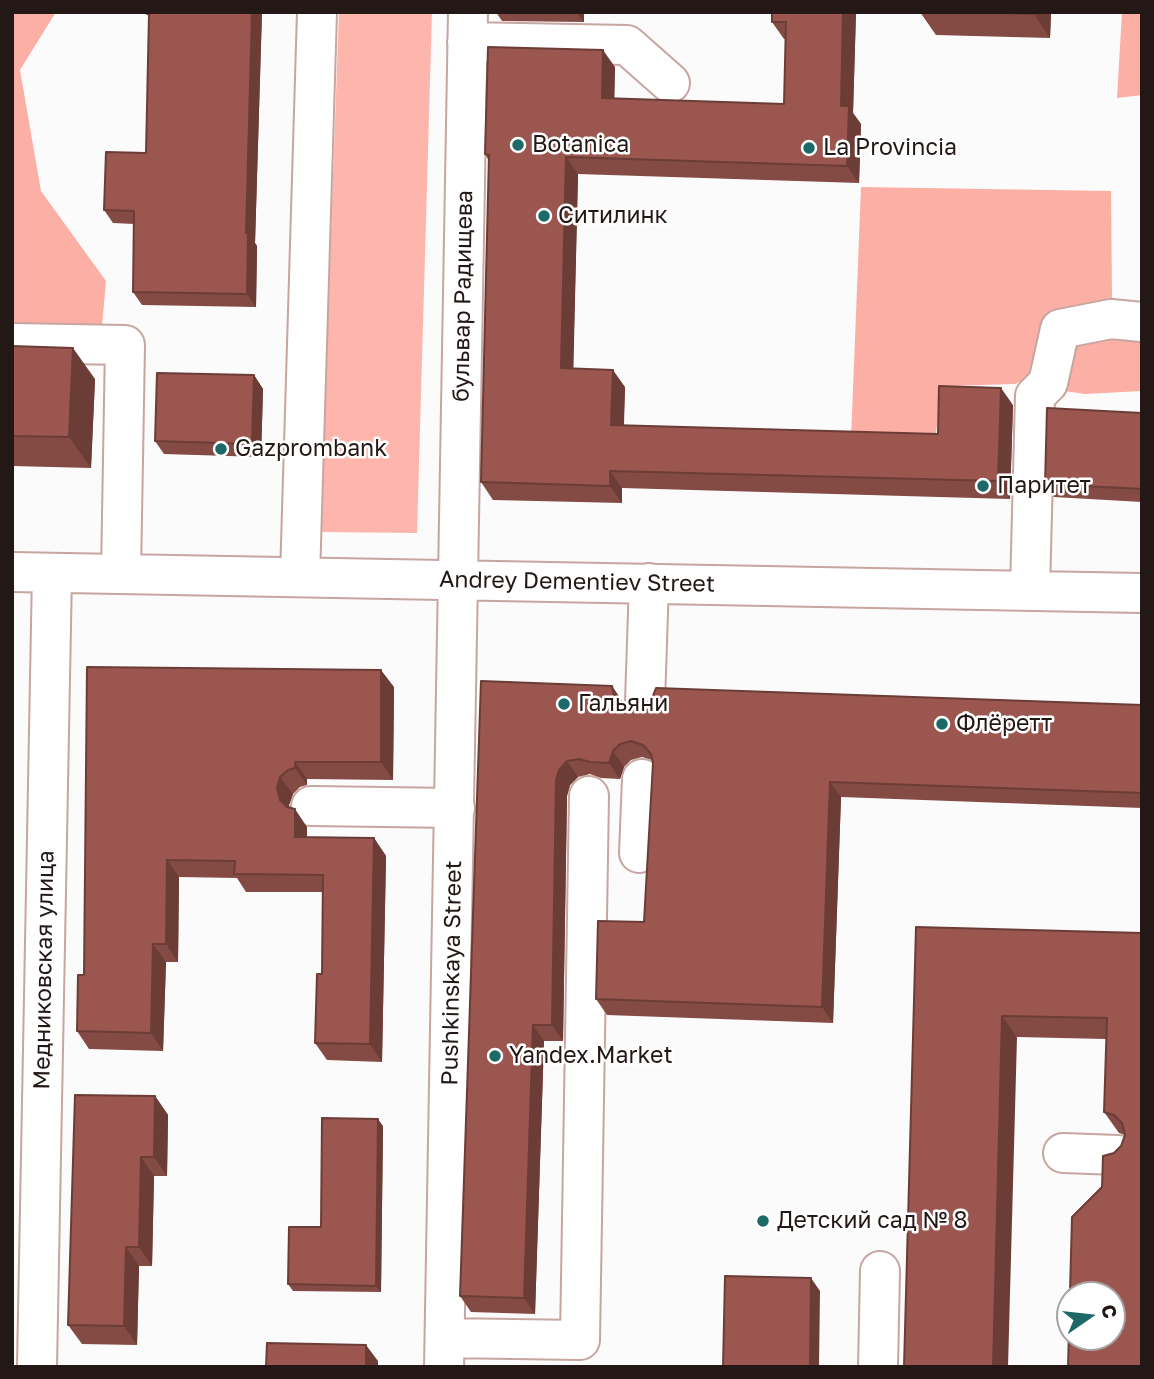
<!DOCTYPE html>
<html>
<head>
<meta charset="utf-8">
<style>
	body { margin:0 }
	#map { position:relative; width:1154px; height:1379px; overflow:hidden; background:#fbfbfb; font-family:"Golos Text",sans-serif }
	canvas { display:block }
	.frame { position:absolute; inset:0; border:14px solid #241816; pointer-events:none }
	.north { position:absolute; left:1056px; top:1281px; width:70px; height:70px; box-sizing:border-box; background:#fff; border:2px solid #a7a3a2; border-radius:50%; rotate:76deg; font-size:19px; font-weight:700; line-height:28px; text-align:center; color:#241816 }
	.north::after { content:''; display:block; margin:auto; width:24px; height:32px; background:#1c6968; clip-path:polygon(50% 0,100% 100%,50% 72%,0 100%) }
</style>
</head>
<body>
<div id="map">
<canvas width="1154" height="1379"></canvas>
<div class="frame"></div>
<div class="north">С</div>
</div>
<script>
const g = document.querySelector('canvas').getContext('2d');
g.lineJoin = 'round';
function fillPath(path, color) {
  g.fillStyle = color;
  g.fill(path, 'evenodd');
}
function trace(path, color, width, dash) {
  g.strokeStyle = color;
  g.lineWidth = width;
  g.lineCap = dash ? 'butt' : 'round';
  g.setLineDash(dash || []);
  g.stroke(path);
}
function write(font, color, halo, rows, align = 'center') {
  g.font = font + ' "Golos Text",sans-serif';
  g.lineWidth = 5;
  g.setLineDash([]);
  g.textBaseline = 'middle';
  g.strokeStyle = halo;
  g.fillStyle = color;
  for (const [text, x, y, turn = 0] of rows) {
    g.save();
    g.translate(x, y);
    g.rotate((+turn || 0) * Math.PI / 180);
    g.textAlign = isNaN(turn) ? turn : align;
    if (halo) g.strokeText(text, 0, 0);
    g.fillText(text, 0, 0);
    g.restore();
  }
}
fillPath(new Path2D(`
	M339 12H432L417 533 320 532Z`), '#feb6ac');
fillPath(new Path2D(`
	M12 12H56L20 70 41 191 106 281 102 326 12 325Z
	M1122 12H1142V95L1117 98Z
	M861 187 1111 191 1112 298 1132 334 1142 336V391L1085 394 1057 390 1058 365 1015 384 945 386 935 436 851 440Z`), '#fcafa5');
const minor = new Path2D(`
	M467 42 627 45 670 83
	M12 343 125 345 121 573
	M12 572 1142 593
	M300 577 317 12
	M1030 590 1035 396 1048 383 1060 329 1111 319 1142 322
	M645 702 649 583
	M311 806 455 808
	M639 853 642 779
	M1063 1153 1118 1155
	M445 1338 580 1340 589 796
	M37 1367 52 573
	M444 1367 468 12
	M878 1367 880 1271`);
trace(minor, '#c7a5a0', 42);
trace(minor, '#fff', 38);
fillPath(new Path2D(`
	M262 12 255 243 257 246 256 307 142 305 133 292 134 224 113 223 104 210 146 153 149 17 147 14Z
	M496 12H584V22L502 21Z
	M772 12H856L853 113 861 124 859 183 578 174 573 368 625 387 624 425 938 434 1013 405 1010 499 622 488V503L493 500 481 482 489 161 485 154 615 67 614 99 784 104 786 39H784L772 22Z
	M920 12H1051L1050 38 936 35Z
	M12 346 95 379 91 468 12 466Z
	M254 375 263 389 261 457 164 454 155 441Z
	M1142 413V502L1054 497 1045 484Z
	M87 667 394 687 393 780 307 779V785L300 787 293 794 289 805 290 808 307 827V838H374L386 856 382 1062 327 1060 315 1043 322 974 323 892H246L237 878 179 877 178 962H166L163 1051 89 1049 77 1031 84 975Z
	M481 681 623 702 624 705 634 708 1142 705V808L841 797 833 1023 607 1015 596 999 644 922 653 763 652 760 642 757 631 760 624 767 620 779 601 778 590 774 578 777 570 785 567 796 563 1041H544L535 1314 471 1312 460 1296Z
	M916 927 1142 933V1367L1102 1187 1114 1153 1121 1146 1125 1135 1119 1133 1104 1112 1106 1039 1017 1037Z
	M155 1096 168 1115 167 1176H154L152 1266H139L137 1345 82 1344 68 1325Z
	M383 1126 381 1292 293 1291 288 1284 321 1227Z`), '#844a44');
fillPath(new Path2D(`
	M252 12H262L255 243 257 246 256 307 247 294 246 233Z
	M576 12H584V22Z
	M843 12H856L853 113 861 124 859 183 847 166 841 106Z
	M1034 12H1051L1050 38 1034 14Z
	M603 50 615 67 614 116 602 98Z
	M566 157 578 174 573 385 561 368Z
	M73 348 95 379 91 468 69 437Z
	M613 370 625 387 623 442 611 425Z
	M254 375 263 389 261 457 252 444Z
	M1001 388 1013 405 1010 499 998 481Z
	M610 471 622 488V503L610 486Z
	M381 670 394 687 393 780 381 762Z
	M612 686 623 702 625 712 614 696Z
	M613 751 624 767 620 779 609 763Z
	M567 761 578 777 570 785 567 796 563 1041 552 1025 556 780 559 770Z
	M295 762 307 779V785L295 768Z
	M280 777 293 794 289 805 292 817 280 800 277 788Z
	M830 782 841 797 833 1023 822 1007Z
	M295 809 307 827V855L295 837Z
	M374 838 386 856 382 1062 370 1044Z
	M167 860 179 877 178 962 166 944Z
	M153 944 166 962 163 1051 151 1033Z
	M1002 1016 1017 1037 1008 1367H993Z
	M533 1025 544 1041 535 1314 524 1298Z
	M155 1096 168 1115 167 1176 154 1157Z
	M378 1119 383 1126 381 1292 376 1286Z
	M141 1157 154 1176 152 1266 139 1247Z
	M126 1247 139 1266 137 1345 124 1326Z
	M811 1278 820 1291 819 1367H810Z
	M366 1345 378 1361V1367H366Z`), '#6c3c37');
const building = new Path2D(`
	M147 12H252L246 233H248L247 294 133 292 134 211 104 210 106 152 146 153 149 14H147Z
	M772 12H843L841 106H849L847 166 566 157 561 368 613 370 611 425 938 434 939 386 1001 388 998 481 610 471V486L481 482 489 155 485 154 488 47 603 50 602 98 784 104 786 22H772Z
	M968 12H1034V14Z
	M12 346 73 348 69 437 12 436Z
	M157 373 254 375 252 444 155 441Z
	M1047 408 1142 413V489L1045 484Z
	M87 667 381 670V762H295V768L288 770 280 777 277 788 280 800 287 807 295 809V837L374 838 370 1044 315 1043 317 974H322L323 875 234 874 235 861 167 860 166 944H153L151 1033 77 1031 78 975H84Z
	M481 681 612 686 614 696 622 704 634 708 644 706 652 698 656 688 1142 705V793L830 782 822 1007 596 999 598 921 644 922 653 763 651 754 643 745 631 741 620 744 613 751 609 763 590 762 579 759 567 761 559 770 556 780 552 1025H533L524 1298 460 1296Z
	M916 927 1142 933V1367H1068L1072 1217 1102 1187 1103 1156 1114 1153 1121 1146 1125 1135 1122 1123 1114 1115 1104 1112 1107 1018 1002 1016 993 1367H904ZM1070 1295H1112V1337H1070Z
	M75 1095 155 1096 154 1157H141L139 1247H126L124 1326 68 1325Z
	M322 1118 378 1119 376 1286 288 1284 289 1227H321Z
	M725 1276 811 1278 810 1367H723Z
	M267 1343 366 1345V1367H266Z`);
fillPath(building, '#9a564f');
trace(building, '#6c3c37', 2);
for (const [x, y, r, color] of [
	[518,145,7,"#1c6968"],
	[809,148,7,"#1c6968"],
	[544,216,7,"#1c6968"],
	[221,449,7,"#1c6968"],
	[983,486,7,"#1c6968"],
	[564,704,7,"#1c6968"],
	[942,724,7,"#1c6968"],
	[495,1056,7,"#1c6968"],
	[763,1221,7,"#1c6968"]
]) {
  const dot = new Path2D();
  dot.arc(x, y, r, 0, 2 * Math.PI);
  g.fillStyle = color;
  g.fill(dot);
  trace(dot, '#fff', 2.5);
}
write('23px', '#241816', '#fff', [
	["Botanica",532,145],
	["La Provincia",823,148],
	["Ситилинк",558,216],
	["Gazprombank",235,449],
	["Паритет",997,486],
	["Гальяни",578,704],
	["Флёретт",956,724],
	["Yandex.Market",509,1056],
	["Детский сад № 8",777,1221]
], 'left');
write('23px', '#241816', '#fff', [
	["бульвар Радищева",463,296,-89],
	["Andrey Dementiev Street",577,582,1],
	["Медниковская улица",44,970,-89],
	["Pushkinskaya Street",452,973,-89]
]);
</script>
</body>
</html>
